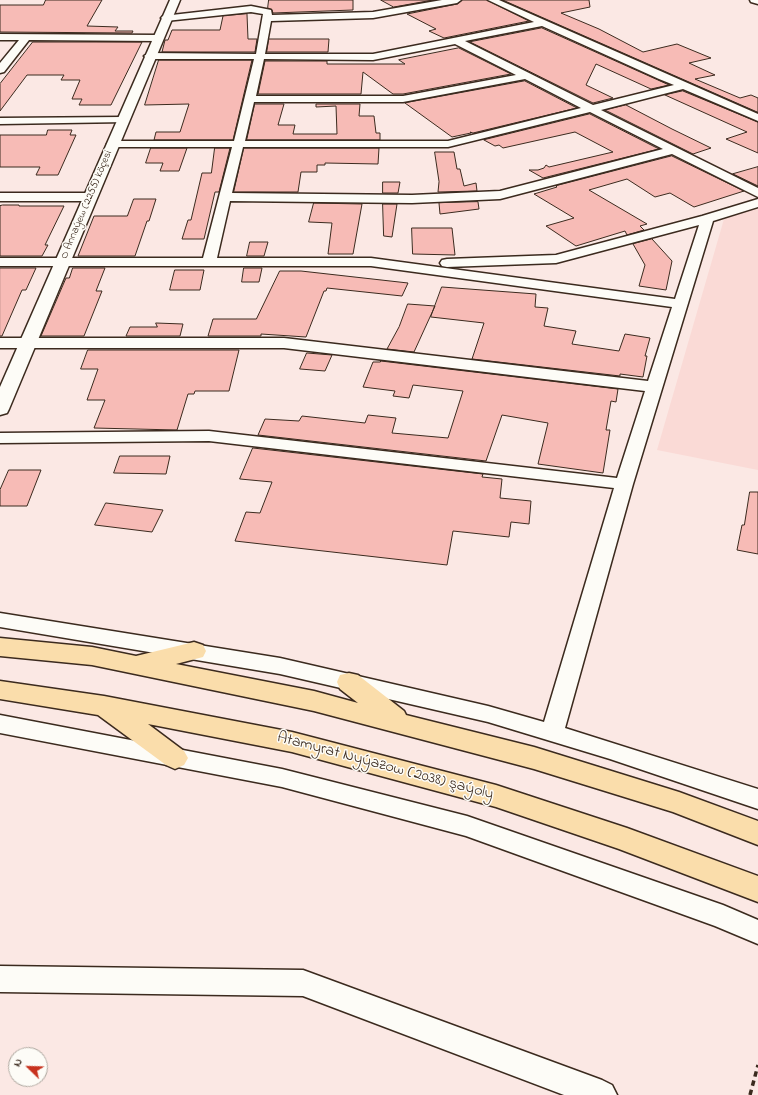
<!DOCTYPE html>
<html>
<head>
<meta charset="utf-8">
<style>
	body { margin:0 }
	#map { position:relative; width:758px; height:1095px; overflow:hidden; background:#fbe8e4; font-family:"Indie Flower",sans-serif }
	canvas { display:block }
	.north { position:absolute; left:8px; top:1047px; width:40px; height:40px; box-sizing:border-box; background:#fdfcf7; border:1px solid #afa8a0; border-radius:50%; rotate:293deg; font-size:11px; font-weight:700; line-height:16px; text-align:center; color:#3b2a1e }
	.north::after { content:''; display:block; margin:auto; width:14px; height:18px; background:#c8321e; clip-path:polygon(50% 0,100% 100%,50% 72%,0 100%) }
</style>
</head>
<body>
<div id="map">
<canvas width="758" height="1095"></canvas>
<div class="north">N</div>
</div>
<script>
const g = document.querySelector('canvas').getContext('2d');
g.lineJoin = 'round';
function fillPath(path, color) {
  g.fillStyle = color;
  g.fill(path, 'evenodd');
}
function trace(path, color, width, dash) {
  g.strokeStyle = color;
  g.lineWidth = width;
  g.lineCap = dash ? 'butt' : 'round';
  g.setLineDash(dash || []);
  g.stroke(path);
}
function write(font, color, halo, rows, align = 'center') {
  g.font = font + ' "Indie Flower",sans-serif';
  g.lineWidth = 3;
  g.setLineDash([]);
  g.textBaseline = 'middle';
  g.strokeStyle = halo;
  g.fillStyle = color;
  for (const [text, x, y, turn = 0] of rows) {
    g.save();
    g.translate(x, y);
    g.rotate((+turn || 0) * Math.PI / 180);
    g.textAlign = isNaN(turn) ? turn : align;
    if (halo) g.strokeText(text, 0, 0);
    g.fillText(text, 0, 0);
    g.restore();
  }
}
fillPath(new Path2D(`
	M758 208V470L657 450 724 219Z`), '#fadad6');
const building = new Path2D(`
	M46 0H102L87 26 118 27 115 31H133L132 33 0 32V5H43Z
	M269 0H353V10L273 13 272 10 268 8Z
	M381 0H433L394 7Z
	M462 0H487L529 21 444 38 429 31 436 29 407 14 457 4Z
	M503 0H589L590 7 561 13 599 29 643 52 677 44 711 58 689 63 715 75 695 79 740 98 751 95 758 98V112Z
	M247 14 248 39H257L255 52H162L165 40H168L172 30H220L223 16Z
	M542 28 658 80 669 85 651 89 596 64 586 85 613 98 593 103 470 42Z
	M269 39H329L328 52H267Z
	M33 42H142L111 105H79L82 99H72L80 80H61L64 75H27L0 111V84Z
	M459 48 511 74 403 94H393L363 72 361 94H258L265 61H327V64H405L399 60Z
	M159 60H252L233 140H154L156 132H180L189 104 145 105Z
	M525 81 577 108 473 133 470 132 471 133 452 137 405 103Z
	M683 91 758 122V153L726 139 747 132 665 95Z
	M255 104H284L278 125H295L293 134H337L336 106 316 107V104H360L359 116H374L376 133H380V140H247Z
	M626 105 672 129 711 148 693 154 605 110Z
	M590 114 659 149 543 178 529 170H538L544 168 546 165 549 167 613 152 575 132 503 148 499 145 495 146 484 140Z
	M48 130H72L70 135H76L58 175H36L40 167H0V135H46Z
	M151 148H187L179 171H160L163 163H146Z
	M215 148H230L219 192H215L204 239H182L188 220H191L202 173H211Z
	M244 148H379L378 164 325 163V165H317V172H301L298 192H234Z
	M435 152H454L457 169H460L464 186 476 183 477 191 438 192 439 182Z
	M672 156 744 191 694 207 670 193 655 197 627 179 589 190 647 224 640 226 644 230 627 235 625 231 576 246 546 226 574 218 534 194 557 187 556 186Z
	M758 167V186L733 174Z
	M383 182H400L398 193H383Z
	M134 199H156L149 221H147L135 256H78L94 216H127Z
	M478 202 479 209 440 214 439 203Z
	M314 203 362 204 353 254H328L332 223 309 222Z
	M383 204H397L392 237 384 236Z
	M3 205H19V206H64L45 245H48L42 256H0V206Z
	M412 228H452L455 255 413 254Z
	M652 239 672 261 666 290 639 286 645 265 633 244Z
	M250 242H268L264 256H247Z
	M0 268H36L26 290H22L2 336H0Z
	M73 268H105L96 291H102L84 336H41L66 278H69Z
	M244 268H262L259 282H242Z
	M175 270H204L200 290H170Z
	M280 271H301L408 283 402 296 327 288 326 291H324L306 337 261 334V336H208L213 319H256Z
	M442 287 536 294 535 307 548 308 544 326 576 331 572 344 619 351 625 334 650 338 645 356H647L643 377 620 374V376L472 359 484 323 431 317Z
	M408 304 435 306 414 352 387 349 399 327Z
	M156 323 183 324 180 336H126L130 327H157Z
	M88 350H239L229 391H195L194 394H188L177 430 94 428 105 400H87L98 369H81Z
	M307 353 332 355 325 371 300 369Z
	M381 361 618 389 616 402 611 401 606 430H610L603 473 538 464 548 423 502 415 486 461 258 435 265 419 299 421 302 416 365 423 368 415 396 418 392 433 448 438 463 391 413 385 409 398 393 396 395 391 363 387 373 362H380Z
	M253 448 483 474 482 477 502 479 500 498 531 501 529 524 511 522 509 537 453 531 447 565 235 541 246 512 260 513 272 482 240 479Z
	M120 456H170L166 474 114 473Z
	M9 470H41L27 506H0V490Z
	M750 492H758V554L737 550 742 525H744Z
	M106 503 163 510 152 532 95 525Z`);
fillPath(building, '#f7bbb6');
trace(building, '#3b2a1e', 1);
const street = new Path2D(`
	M442 0H461L457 3 373 18 271 21 265 54H373L534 22 488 0H499L758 114V121L683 89 601 110 758 188V197L672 154 500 199 412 203 230 201 217 258H371L675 299 699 225 556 263 447 267 442 266 440 263 442 260 447 259 556 255 702 216 758 199V207L713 221 633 484 565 728 758 789V809L610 759 488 722 280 674 0 627V613L280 658 488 706 544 722 614 488 209 441 0 443V433L209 431 617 478 645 391 284 348H0V338H284L648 381 672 307 371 266H0V258H203L232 147H113L109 146 107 144 109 142 113 141H234L254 59H149L144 56 149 53 256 54 263 14 251 12 166 21 161 18 163 16 251 6 271 10 272 15 373 12ZM542 26 659 79 674 85 593 105 465 41ZM455 44 516 75 403 96H256L264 59 373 60ZM525 79 581 108 448 141H245L254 102H403ZM590 112 663 149 500 191 412 195 232 193 243 147H448Z
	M750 0H758V4L751 2Z
	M0 34 158 35 163 38 158 41 29 40 4 72 0 73V63L19 40H0Z
	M123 117 128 120 127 122 0 124V118Z
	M0 193H90L94 194 96 197 94 200 90 201H0Z
	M0 715 282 769 467 816 723 905 758 920V944L715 926 466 836 282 787 0 733Z
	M0 966 303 970 602 1080 612 1085 617 1095H564L303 996 0 992Z`);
const secondary = new Path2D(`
	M170 0H180L9 409 7 413 0 415V387Z`);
const primary = new Path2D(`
	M0 638 92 647 136 656 194 642 203 645 206 651 203 657 176 664 314 691 358 703 340 689 337 682 340 675 349 673 358 675 404 711 406 715 534 747 679 792 758 821V845L673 812 534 769 314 711 92 665 0 656Z
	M0 681 104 696 292 732 496 785 627 828 758 876V902L619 849 496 807 292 752 148 724 184 751 188 758 184 765 175 769 166 765 98 715 0 699Z`);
trace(street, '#3b2a1e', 3);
trace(secondary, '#3b2a1e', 3);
trace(primary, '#3b2a1e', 3);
trace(new Path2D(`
	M750 1095 758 1065`), '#3b2a1e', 3.5, [5.5, 4]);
fillPath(street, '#fdfcf7');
fillPath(secondary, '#fdfcf7');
fillPath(primary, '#faddab');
write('11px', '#3b2a1e', '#fdfcf7', [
	["O Annaýew (2255) köçesi",87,205,-67]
]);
write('16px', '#3b2a1e', '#fdfcf7', [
	["Atamyrat Nyýazow (2038) şaýoly",385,767,15]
]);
</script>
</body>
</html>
